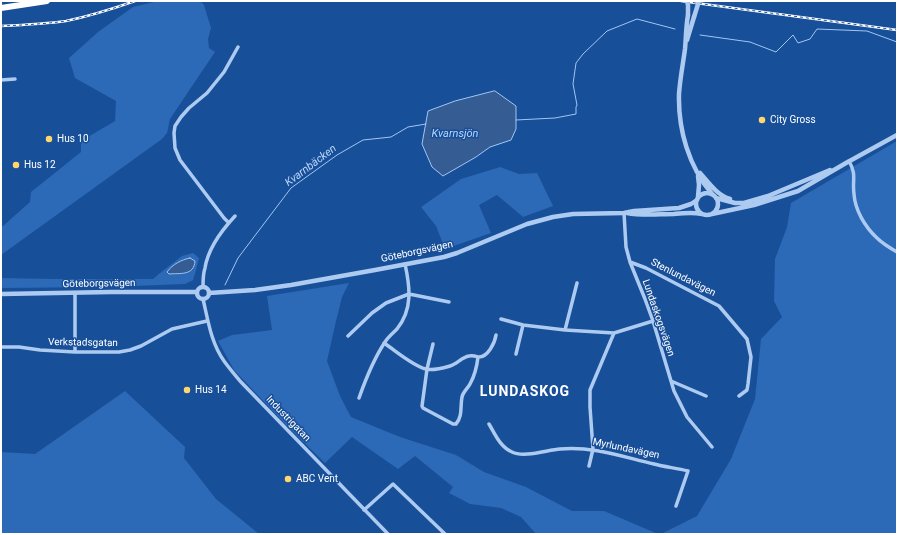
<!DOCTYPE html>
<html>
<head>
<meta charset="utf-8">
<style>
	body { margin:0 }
	#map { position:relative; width:898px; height:535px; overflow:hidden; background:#184f99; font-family:Roboto,sans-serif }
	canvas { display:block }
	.frame { position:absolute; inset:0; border:2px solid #fff; pointer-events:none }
</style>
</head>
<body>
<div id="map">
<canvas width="898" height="535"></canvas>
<div class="frame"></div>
</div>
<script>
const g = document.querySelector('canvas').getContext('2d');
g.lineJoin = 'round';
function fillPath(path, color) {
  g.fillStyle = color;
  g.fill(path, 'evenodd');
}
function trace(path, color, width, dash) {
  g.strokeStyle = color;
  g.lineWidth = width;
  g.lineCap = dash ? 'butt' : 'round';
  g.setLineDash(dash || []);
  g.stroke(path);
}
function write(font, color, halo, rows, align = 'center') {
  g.font = font + ' Roboto,sans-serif';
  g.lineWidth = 3;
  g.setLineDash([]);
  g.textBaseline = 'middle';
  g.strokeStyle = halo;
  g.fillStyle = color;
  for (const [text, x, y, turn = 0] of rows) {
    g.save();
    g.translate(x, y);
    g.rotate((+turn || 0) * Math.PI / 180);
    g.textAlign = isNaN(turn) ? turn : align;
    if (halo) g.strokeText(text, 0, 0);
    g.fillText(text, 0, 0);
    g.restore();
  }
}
fillPath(new Path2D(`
	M158 1H200L204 5 211 28 208 39 209 48 215 52 170 119 167 133 162 139 1 255V226H3L30 202 31 192 81 152V141L115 121 116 101 75 78 69 58 98 32 133 7Z
	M897 141V534H661L697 516 731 459 755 399 761 339 782 317 774 301 775 259 787 227 791 203Z
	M500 167 519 174 537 173 553 206 523 217 497 195 479 205 491 233 445 249 436 226 421 207 461 179Z
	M193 253 199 258 196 270 193 280 185 284 108 287 1 288V278L54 279H153L160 273 182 256Z
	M349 283 342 297 336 321 327 361 340 396 351 417 400 437 456 455 484 472 526 487 572 511H604L658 534H536L521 517 501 508 470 504 449 493 453 487 415 456 398 469 352 437 325 463 286 425 234 370 218 341 232 335 272 330 267 296Z
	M125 391 185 447 184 458 216 499 259 534H1V452L35 454Z`), '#2c69b7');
const water = new Path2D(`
	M495 91 516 106V129L511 140 490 147 476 157 443 176 432 167 422 144 428 111 455 101Z
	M190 258 195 261C194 276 180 273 169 274L167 272C173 264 181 260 190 258Z`);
fillPath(water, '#355d93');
trace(water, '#a0c6f4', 1);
trace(new Path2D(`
	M700 35 750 42 776 52 793 35 798 43 810 39 817 29 867 31 897 42
	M516 120 555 118 576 114V107L577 105 573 84 576 63 583 54 607 31 637 19 675 29
	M225 285 238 258 291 188 337 155 363 140 391 137 408 127 426 124`), '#a0c6f4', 1);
trace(new Path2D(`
	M1 80 15 79
	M849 161C857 175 852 180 854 194 855 210 865 227 877 238 882 243 890 248 897 252
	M624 213 626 247 630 262 645 299 653 321 674 391 687 417 712 447
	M229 223 224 218 180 160 175 148 174 133 175 126 181 117 189 108 207 93 224 72 238 47
	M630 262 646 268 719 306 747 339 751 357 748 384 747 390 739 396
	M203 287C203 281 203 274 205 268 208 248 222 230 235 216
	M203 299C208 320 211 343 224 361 229 368 235 375 240 381L388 534
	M501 319 523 325 565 330 614 333 653 321
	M565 330 577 283
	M348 336 372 313 386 303 409 294 449 302
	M384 343C396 351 413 366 426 369 433 371 443 368 450 366 457 364 462 357 469 356 473 355 475 356 478 357 488 358 495 342 496 335
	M433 344 427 369 422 406 423 408 453 424H456C463 416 460 406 462 397 463 392 468 388 470 384 475 375 477 366 478 357
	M1 347H19L40 350 75 352H119L130 350 141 346 172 329 207 321
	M75 352V293
	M516 354 523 325
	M671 381 706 396
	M359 398C365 381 375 357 385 342 388 337 393 333 397 329 413 309 410 287 405 264
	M489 424C495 434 500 447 512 452 524 458 547 450 560 449 593 446 623 457 654 464 665 467 676 468 688 471L676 506
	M589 466 593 449 590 407V390L614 333
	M364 510 393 484 445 534`), '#adcbf1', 3.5);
trace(new Path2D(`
	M688 15C686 26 686 38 685 49 683 64 680 79 679 94 678 130 689 167 712 194
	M687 40 694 17
	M700 173C709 183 717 195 730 199
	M698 176 699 185 698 197
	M696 204a11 11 0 1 1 22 0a11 11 0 1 1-22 0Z
	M716 198 735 203H744L768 196 830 170
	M627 213C642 216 659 214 674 214 684 213 692 212 702 214
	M712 214 754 205 798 191 846 163 897 135
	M197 293a6 6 0 1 1 12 0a6 6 0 1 1-12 0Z
	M209 293 255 290 291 285 375 270 444 257 457 253 527 224 553 217 573 214 624 213 634 211 679 208 691 204 697 200
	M1 294 111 292H197`), '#adcbf1', 4.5);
trace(new Path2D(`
	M1 8 47 1`), '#fff', 6);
const rail = new Path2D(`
	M681 1 897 30
	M1 26C23 25 45 24 66 21 90 16 112 9 135 1`);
trace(rail, '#fff', 2.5);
trace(rail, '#184f99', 1, [3]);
trace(new Path2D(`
	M687 1 688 5V15
	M694 17 699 1`), '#adcbf1', 4.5);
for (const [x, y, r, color] of [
	[762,120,4,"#ffd76e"],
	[49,139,4,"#ffd76e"],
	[16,165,4,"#ffd76e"],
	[187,390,4,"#ffd76e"],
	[288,479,4,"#ffd76e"]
]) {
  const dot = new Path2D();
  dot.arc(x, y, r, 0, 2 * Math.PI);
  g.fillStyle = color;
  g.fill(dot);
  trace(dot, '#184f99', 1.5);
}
write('10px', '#fff', '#184f99', [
	["City Gross",770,120],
	["Hus 10",57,139],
	["Hus 12",24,165],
	["Hus 14",195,390],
	["ABC Vent",296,479]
], 'left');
write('10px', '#fff', '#184f99', [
	["Göteborgsvägen",417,252,-12],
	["Stenlundavägen",683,278,27],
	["Göteborgsvägen",99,284,-1],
	["Lundaskogsvägen",658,318,71],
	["Verkstadsgatan",83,343,1],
	["Industrigatan",288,419,46],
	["Myrlundavägen",626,449,12]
]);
write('italic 11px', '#bad5f8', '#184f99', [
	["Kvarnsjön",455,134],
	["Kvarnbäcken",311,166,-37]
]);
g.letterSpacing = '1px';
write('bold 14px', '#fff', '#184f99', [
	["LUNDASKOG",525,392]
]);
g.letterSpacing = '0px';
</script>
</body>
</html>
